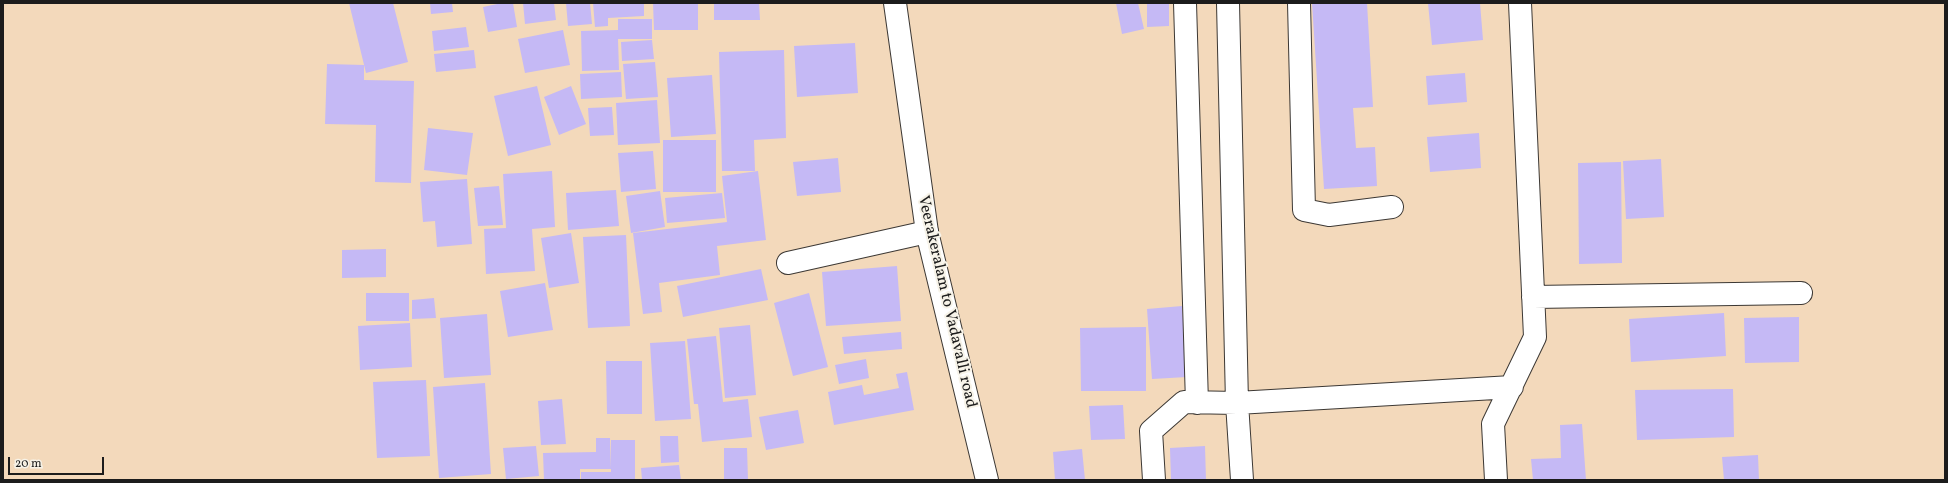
<!DOCTYPE html>
<html>
<head>
<meta charset="utf-8">
<style>
	body { margin:0 }
	#map { position:relative; width:1948px; height:483px; overflow:hidden; background:#f3d9bb; font-family:Vollkorn,serif }
	canvas { display:block }
	.frame { position:absolute; inset:0; border:4px solid #1c1c1c; pointer-events:none }
	.scale { position:absolute; left:8px; top:457px; width:96px; height:18px; box-sizing:border-box; border:2px solid #1c1c1c; border-top:0; padding-left:5px; font-size:12px; line-height:14px; white-space:nowrap; color:#1c1c1c; -webkit-text-stroke:3px #f7f3e8; paint-order:stroke }
</style>
</head>
<body>
<div id="map">
<canvas width="1948" height="483"></canvas>
<div class="frame"></div>
<div class="scale">20 m</div>
</div>
<script>
const g = document.querySelector('canvas').getContext('2d');
g.lineJoin = 'round';
function fillPath(path, color) {
  g.fillStyle = color;
  g.fill(path, 'evenodd');
}
function trace(path, color, width, dash) {
  g.strokeStyle = color;
  g.lineWidth = width;
  g.lineCap = dash ? 'butt' : 'round';
  g.setLineDash(dash || []);
  g.stroke(path);
}
function write(font, color, halo, rows, align = 'center') {
  g.font = font + ' Vollkorn,serif';
  g.lineWidth = 4;
  g.setLineDash([]);
  g.textBaseline = 'middle';
  g.strokeStyle = halo;
  g.fillStyle = color;
  for (const [text, x, y, turn = 0] of rows) {
    g.save();
    g.translate(x, y);
    g.rotate((+turn || 0) * Math.PI / 180);
    g.textAlign = isNaN(turn) ? turn : align;
    if (halo) g.strokeText(text, 0, 0);
    g.fillText(text, 0, 0);
    g.restore();
  }
}
fillPath(new Path2D(`
	M349 3H393L408 62 366 73Z
	M430 3H452L453 12 431 14Z
	M502 3H513L517 27 488 32 483 7Z
	M523 3H554L556 20 525 24Z
	M566 3H590L592 24 568 26Z
	M593 3H644V16L608 18V26L595 27Z
	M653 3H698V30H654Z
	M714 3H759L760 20H714Z
	M1116 3H1138L1144 29 1122 34Z
	M1147 3H1169V26L1147 27Z
	M1312 3H1367L1373 107 1353 108 1356 148 1375 147 1377 186 1324 189Z
	M1428 3H1480L1483 40 1432 45Z
	M618 19H652V39H618L619 70 582 71 581 31 618 30Z
	M466 27 469 47 434 51 432 31Z
	M563 30 570 65 525 73 518 39Z
	M652 40 654 59 622 61 621 42Z
	M855 43 858 93 797 97 794 46Z
	M474 50 476 68 436 72 434 54Z
	M784 50 786 138 754 140 755 171H722L719 52Z
	M655 62 658 97 626 99 623 64Z
	M327 64 364 65V80L414 81 411 183 375 182 376 125 325 124Z
	M621 72 622 97 581 99 580 74Z
	M1465 73 1467 102 1428 105 1426 76Z
	M712 75 716 134 671 137 667 78Z
	M537 86 551 145 508 156 494 96Z
	M571 86 586 124 559 135 544 97Z
	M657 100 660 143 618 145 616 103Z
	M612 107 614 135 590 136 588 108Z
	M428 128 473 133 467 175 424 170Z
	M1479 133 1481 168 1430 172 1427 137Z
	M663 140H716V192H663Z
	M653 151 656 189 621 192 618 153Z
	M838 158 841 192 797 196 793 162Z
	M1661 159 1664 217 1626 219 1623 161Z
	M1621 162 1622 263 1579 264 1578 163Z
	M552 171 555 227 532 229 535 271 486 274 484 229 506 228 503 174Z
	M758 171 766 240 717 246 720 275 659 283 662 312 643 314 633 233 727 222 722 176Z
	M467 179 472 244 437 247 435 221 423 222 420 182Z
	M499 186 503 225 478 226 474 188Z
	M616 190 619 226 568 230 566 193Z
	M660 191 665 227 631 233 626 196Z
	M722 193 725 218 667 223 665 198Z
	M571 233 579 283 549 288 541 238Z
	M626 235 630 326 588 328 583 237Z
	M386 249V277L342 278V250Z
	M897 266 901 321 826 326 822 272Z
	M761 269 768 300 683 317 677 286Z
	M545 283 553 330 508 337 500 291Z
	M366 293H409V321H366Z
	M809 293 828 367 793 376 774 303Z
	M434 298 436 318 412 319V300Z
	M1182 306 1187 377 1152 379 1147 309Z
	M1724 313 1726 356 1631 362 1629 319Z
	M487 314 491 375 444 378 440 318Z
	M1799 317V362L1745 363 1744 318Z
	M410 323 412 367 360 370 358 326Z
	M750 325 756 395 725 398 719 328Z
	M1146 327V391H1081L1080 328Z
	M901 332 902 349 844 354 842 337Z
	M716 336 723 402 748 399 752 437 702 442 698 404H694L687 339Z
	M685 341 691 419 655 421 650 343Z
	M866 359 869 378 839 384 835 365Z
	M606 361H642V414H607Z
	M907 372 914 410 834 425 828 392 862 385 864 395 899 388 896 374Z
	M426 380 430 456 377 458 373 382Z
	M485 383 491 474 439 478 433 387Z
	M1733 389 1734 437 1637 440 1635 390Z
	M562 399 566 444 541 445 538 401Z
	M1123 405 1125 439 1091 440 1089 406Z
	M798 410 804 443 766 450 759 417Z
	M1582 424 1586 480H1533L1531 459 1561 458 1560 425Z
	M660 436H678L679 462 661 463Z
	M596 438H610L611 469H580V480H544L543 453 596 452Z
	M611 440H635V480H581V472H611Z
	M536 446 539 476 506 479 503 448Z
	M1205 446 1206 480H1171L1170 448Z
	M724 448H747L748 480H724Z
	M1082 449 1085 480H1055L1053 452Z
	M1758 455 1759 480H1724L1722 457Z
	M679 465 681 480H642L641 468Z`), '#c5b9f5');
const minor = new Path2D(`
	M1185 3 1197 403
	M1228 3 1237 403 1512 387
	M1299 3 1304 210 1329 215 1392 207
	M788 263 927 232
	M1533 297 1801 293
	M1154 480 1151 431 1184 402 1237 403 1242 480
	M1496 480 1493 424 1535 337 1520 3`);
const tertiary = new Path2D(`
	M895 3 927 232 987 480`);
trace(minor, '#3c3834', 24);
trace(tertiary, '#3c3834', 24);
trace(minor, '#fff', 22);
trace(tertiary, '#fff', 22);
write('16px', '#1c1c1c', '#f7f3e8', [
	["Veerakeralam to Vadavalli road",946,302,77]
]);
</script>
</body>
</html>
